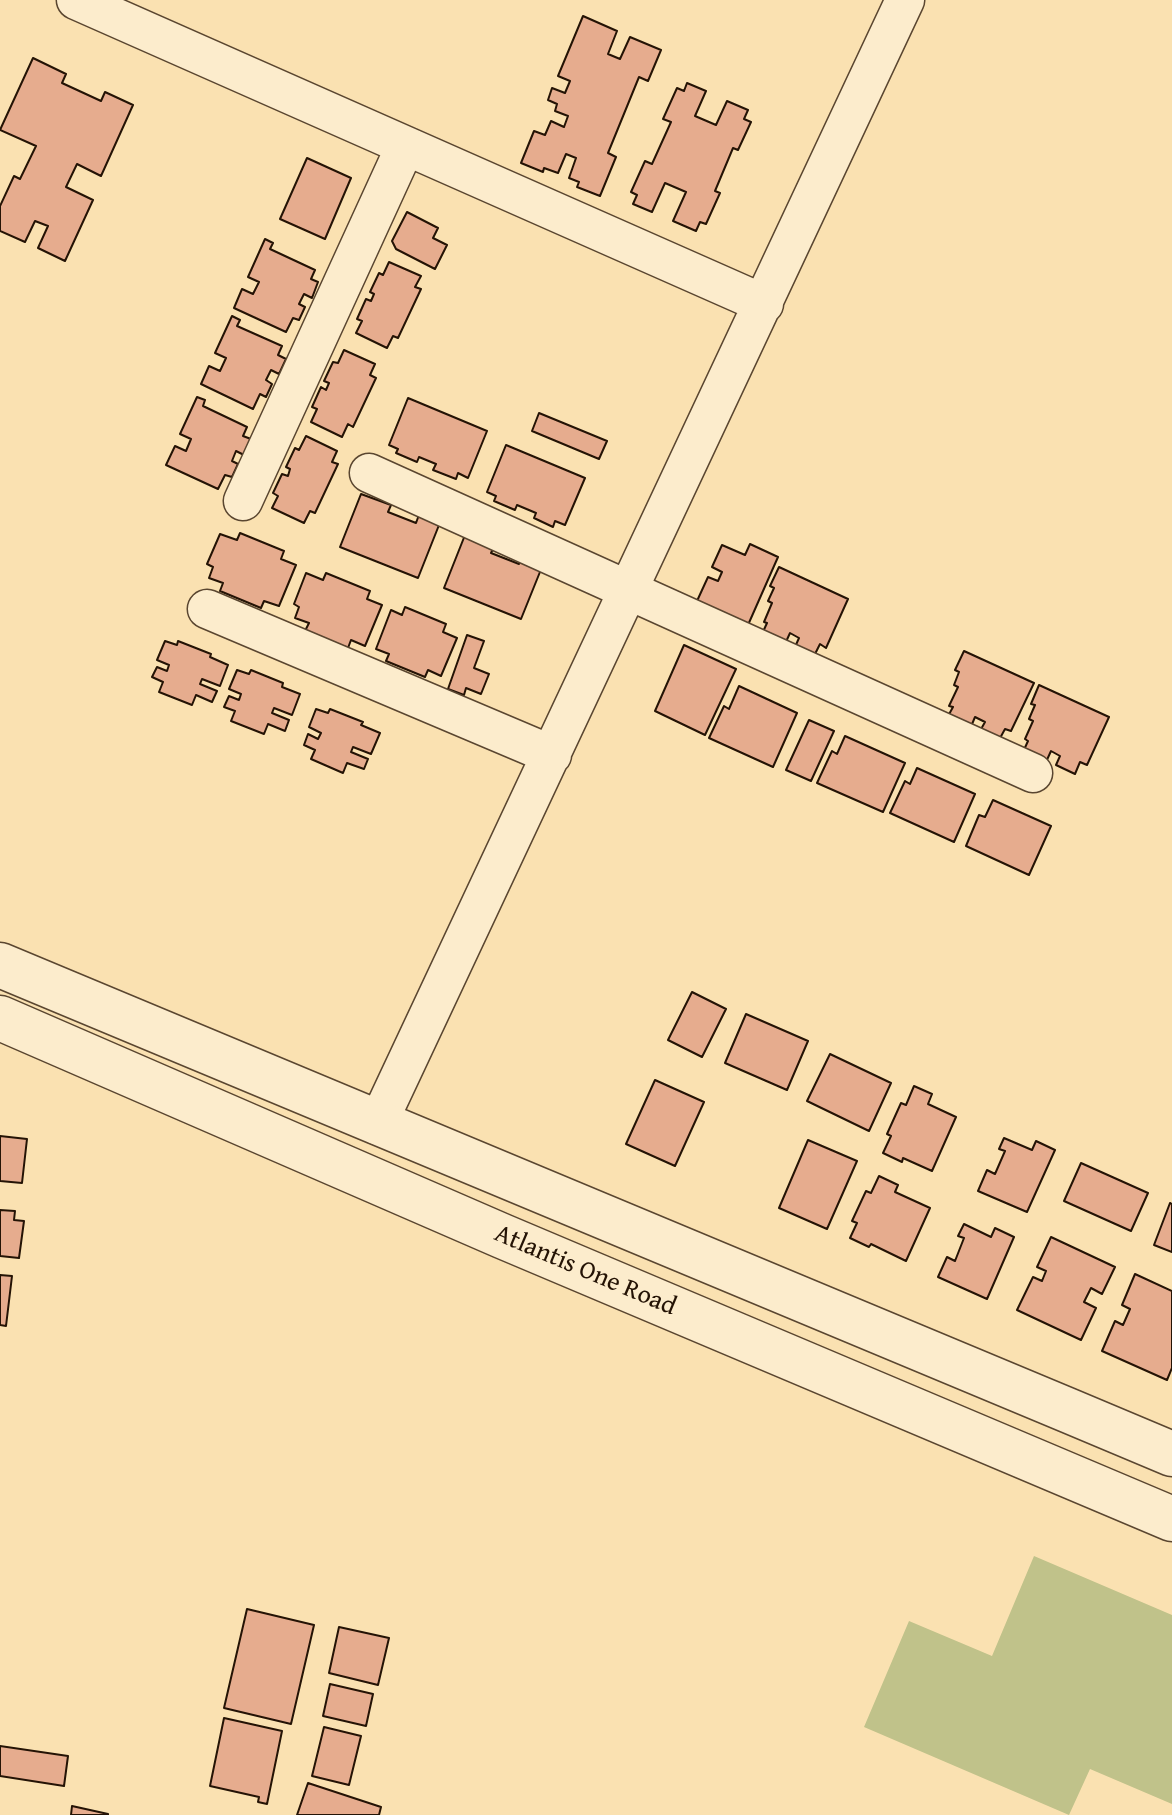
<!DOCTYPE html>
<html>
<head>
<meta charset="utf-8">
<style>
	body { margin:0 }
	canvas { display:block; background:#fae1b1 }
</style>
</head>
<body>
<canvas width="1172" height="1815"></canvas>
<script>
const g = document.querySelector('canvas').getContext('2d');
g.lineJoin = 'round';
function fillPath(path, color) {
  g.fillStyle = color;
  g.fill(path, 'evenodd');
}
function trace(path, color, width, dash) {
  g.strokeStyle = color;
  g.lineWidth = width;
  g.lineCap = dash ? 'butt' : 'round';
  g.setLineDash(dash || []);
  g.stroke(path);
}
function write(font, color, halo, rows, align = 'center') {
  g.font = font + ' "Gentium Book Plus",serif';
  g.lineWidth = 6;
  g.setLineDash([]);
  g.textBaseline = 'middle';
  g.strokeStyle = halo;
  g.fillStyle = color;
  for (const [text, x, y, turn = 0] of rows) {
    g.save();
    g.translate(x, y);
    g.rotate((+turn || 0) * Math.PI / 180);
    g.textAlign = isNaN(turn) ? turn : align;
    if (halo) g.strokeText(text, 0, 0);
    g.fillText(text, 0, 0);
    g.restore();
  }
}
fillPath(new Path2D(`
	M1034 1556 1172 1615V1804L1090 1769 1069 1815 864 1727 909 1621 992 1656Z`), '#c0c28a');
const building = new Path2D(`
	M583 16 617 31 608 54 620 59 630 37 661 50 648 81 639 77 608 153 616 157 600 196 577 187 579 182 569 178 576 158 566 154 558 173 544 168 543 172 521 163 534 131 545 135 551 121 564 127 568 116 555 111 557 104 548 100 552 88 565 93 570 81 558 76Z
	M33 58 66 74 62 83 101 101 105 92 133 105 101 176 77 164 66 187 93 200 65 261 38 248 48 226 35 221 25 242 0 231V206L14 176 20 179 36 146 0 130Z
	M687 83 706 91 695 116 716 125 727 101 748 110 744 119 751 122 738 150 733 148 715 191 720 193 706 224 700 222 696 231 673 221 686 192 665 183 652 212 633 204 637 195 631 192 645 161 652 164 671 122 663 119 677 88 684 91Z
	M307 158 351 178 325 239 280 219Z
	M407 212 438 228 433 238 447 245 435 269 396 249 392 241Z
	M265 239 273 243 270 249 315 270 311 279 318 282 312 298 304 294 299 304 305 307 299 320 293 318 286 332 234 308 242 289 253 294 259 282 248 277Z
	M389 262 421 276 415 287 421 289 398 338 393 336 387 348 356 333 362 321 357 319 366 299 371 301 374 294 370 292 379 273 383 275Z
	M232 316 240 320 237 326 282 346 278 355 286 359 279 374 271 370 266 380 272 384 266 397 260 394 253 409 201 384 209 366 220 371 226 358 215 353Z
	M344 350 375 364 370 375 376 378 353 427 348 424 342 437 311 422 317 409 312 407 321 387 326 390 329 383 324 381 333 362 338 363Z
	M197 397 205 400 203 406 247 427 243 436 251 439 244 455 236 451 232 461 238 464 232 477 225 475 218 489 166 465 175 446 186 451 191 439 180 434Z
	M408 398 487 431 468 478 458 473 456 479 433 470 436 464 419 457 417 462 396 453 398 449 389 445Z
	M539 413 607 441 599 459 532 431Z
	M306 436 337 451 332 462 338 464 315 513 310 511 304 523 272 508 278 496 273 493 282 474 288 476 290 469 286 467 295 448 299 450Z
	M506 445 585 478 565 525 555 521 553 527 534 518 536 513 517 505 515 510 494 501 496 496 487 492Z
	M361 494 391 505 388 512 416 523 420 512 441 520 418 578 340 547Z
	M240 533 284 551 281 559 296 565 279 606 264 601 261 608 220 591 223 583 209 578 213 567 207 564 220 534 237 540Z
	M465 535 494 547 491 553 519 564 523 553 544 562 521 619 444 588Z
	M750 544 778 557 748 625 697 601 708 577 718 581 722 572 712 567 722 545 745 555Z
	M779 567 848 599 826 648 820 644 814 656 795 647 799 638 790 633 785 644 762 634 767 623 764 622 772 603 768 601 774 588 770 586Z
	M306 573 323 580 326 573 370 591 367 599 382 605 365 646 351 640 348 648 305 631 309 623 295 618 299 607 294 604Z
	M405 607 446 624 443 632 457 638 441 676 428 670 425 677 386 661 389 654 376 649 391 610 402 615Z
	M467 635 484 641 474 668 489 674 481 694 466 688 464 695 448 689Z
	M165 641 177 645 178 641 211 654 210 657 228 665 220 686 202 679 200 684 217 691 212 702 196 695 192 705 159 692 163 682 152 677 157 667 167 671 169 665 157 660Z
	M684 645 736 669 705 735 655 711Z
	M964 651 1034 683 1011 731 1005 729 999 740 980 731 985 722 975 717 970 729 947 718 953 707 949 706 958 687 954 685 959 672 955 670Z
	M237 670 249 674 251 670 283 683 282 687 300 694 292 715 274 708 272 713 289 720 285 731 268 724 264 734 231 721 235 711 224 707 229 696 239 700 241 694 229 689Z
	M1039 685 1109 717 1087 765 1080 762 1075 774 1056 765 1060 756 1051 751 1046 762 1023 752 1028 741 1025 739 1033 721 1029 719 1035 705 1031 704Z
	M739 686 797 713 773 767 709 738 724 706 729 709Z
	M316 709 328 713 330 709 363 722 361 725 380 733 371 754 353 747 351 752 368 759 364 769 347 763 343 773 311 759 315 750 304 745 308 734 318 739 321 733 309 727Z
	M809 720 834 731 811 781 786 770Z
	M845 736 905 763 883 812 817 783 832 751 837 754Z
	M917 768 975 794 954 842 890 813 905 781 910 784Z
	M993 800 1051 826 1029 875 966 846 979 815 985 817Z
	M692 992 726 1009 702 1057 668 1040Z
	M746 1014 808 1041 787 1090 725 1063Z
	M830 1054 891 1083 869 1131 807 1101Z
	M655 1080 704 1102 675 1166 626 1144Z
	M914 1086 932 1094 928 1104 956 1117 932 1171 903 1158 902 1162 883 1153 891 1136 887 1134 901 1103 906 1105Z
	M0 1136 27 1139 22 1183 0 1181Z
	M1004 1138 1032 1150 1036 1141 1055 1150 1027 1212 978 1191 987 1170 995 1174 1005 1151 999 1149Z
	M808 1140 857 1161 827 1229 779 1208Z
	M1081 1163 1148 1193 1131 1231 1064 1201Z
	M879 1176 898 1185 895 1192 930 1208 906 1261 871 1244 869 1247 850 1238 857 1223 852 1221 866 1191 871 1193Z
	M1170 1203 1172 1204V1252L1154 1245Z
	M0 1210 15 1211 14 1220 24 1221 19 1258 0 1256Z
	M964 1224 991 1237 995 1228 1014 1237 987 1299 938 1277 947 1257 955 1261 964 1238 958 1236Z
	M1051 1237 1115 1267 1102 1294 1091 1288 1084 1302 1096 1308 1081 1340 1017 1310 1033 1277 1042 1281 1046 1271 1037 1267Z
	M1135 1274 1172 1291V1368L1167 1380 1102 1351 1115 1321 1123 1325 1130 1309 1122 1305Z
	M0 1275 12 1276 6 1326 0 1325Z
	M247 1609 314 1625 291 1724 224 1708Z
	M339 1627 389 1638 378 1685 329 1673Z
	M330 1684 373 1694 366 1726 323 1716Z
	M224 1718 282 1731 267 1804 258 1802 259 1797 210 1786Z
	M324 1727 361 1736 349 1785 312 1776Z
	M0 1746 68 1756 64 1786 0 1776Z
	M308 1783 381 1807 379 1815H297Z
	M72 1806 108 1814V1815H71Z`);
fillPath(building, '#e6ac8e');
trace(building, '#241305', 2);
const minor = new Path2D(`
	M76 0 764 304
	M369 473 1033 773
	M243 501 405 147
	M207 609 552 755
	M377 1125 905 0`);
const tertiary = new Path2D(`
	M0 965C390 1131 782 1290 1172 1454
	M0 1018 502 1236 1172 1519`);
trace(minor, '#5a4630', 41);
trace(tertiary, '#5a4630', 47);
trace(minor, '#fceccc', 38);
trace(tertiary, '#fceccc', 44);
write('26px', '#241305', '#fceccc', [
	["Atlantis One Road",585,1271,23]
]);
</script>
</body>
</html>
